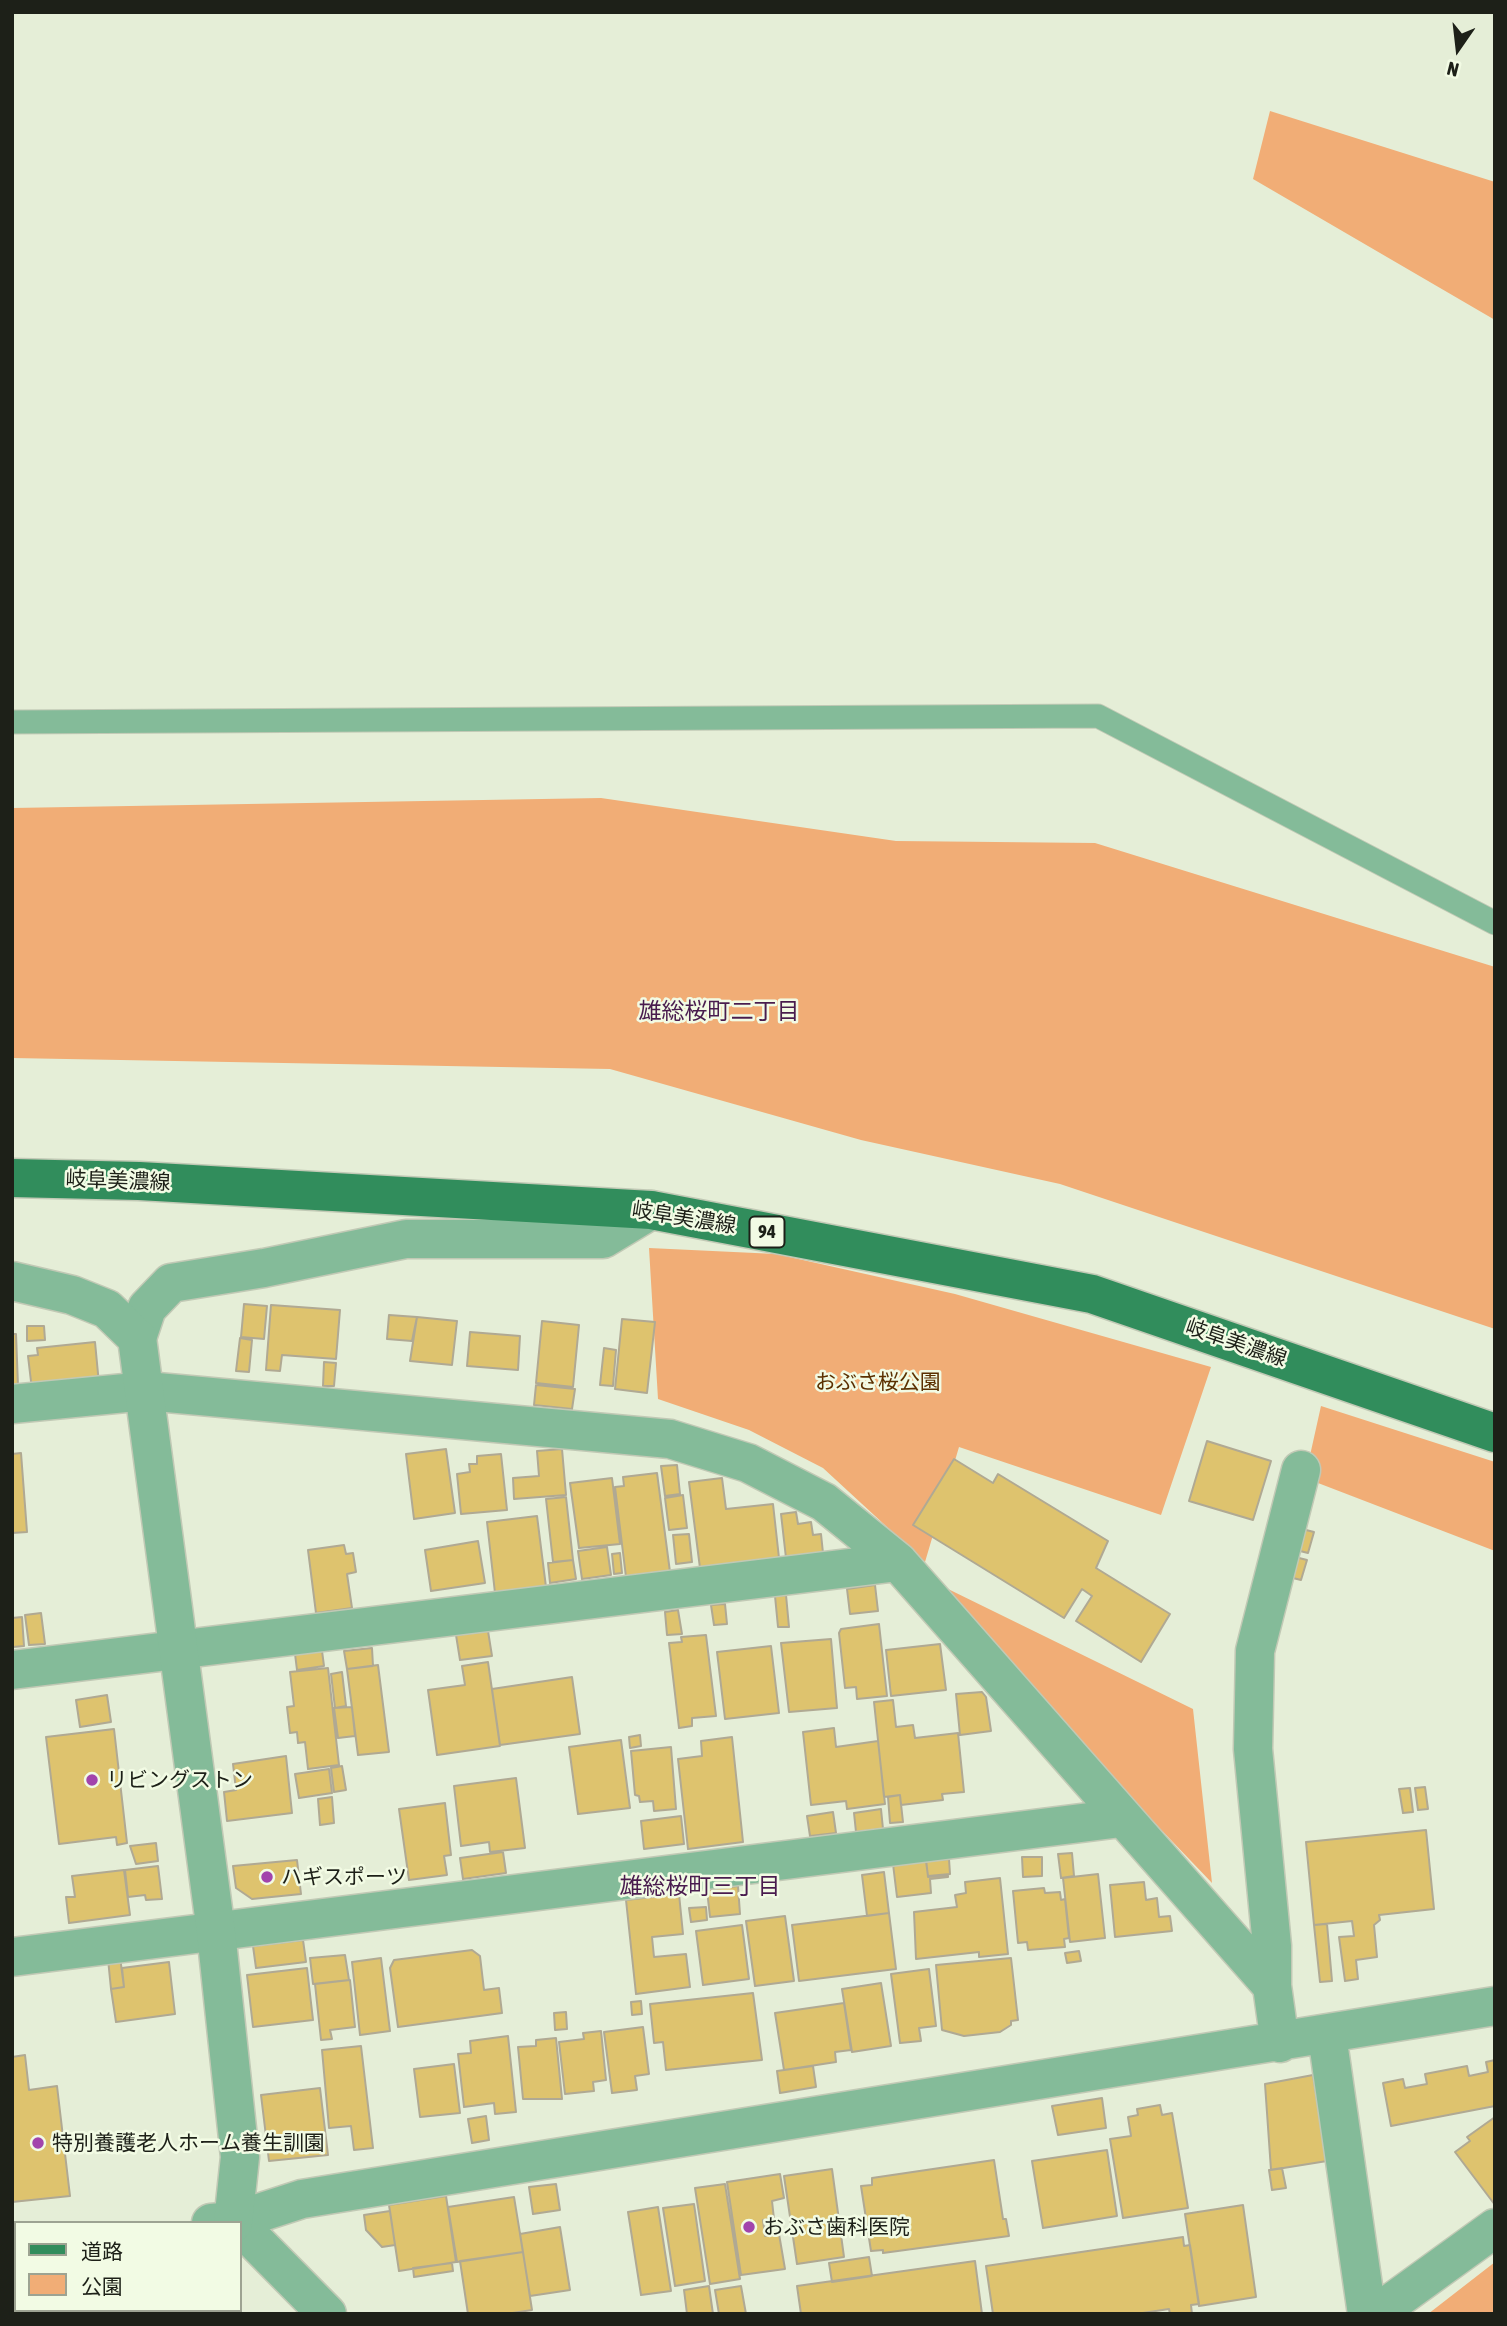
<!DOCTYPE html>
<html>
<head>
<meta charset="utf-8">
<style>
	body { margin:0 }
	#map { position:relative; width:1507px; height:2326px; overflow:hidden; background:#e5eed7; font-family:"Asap Condensed","Noto Sans JP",sans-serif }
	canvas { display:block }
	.frame { position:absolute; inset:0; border:14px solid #1d2018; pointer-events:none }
	.legend { position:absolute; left:14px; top:2221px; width:228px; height:91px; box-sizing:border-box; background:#f2fbe4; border:2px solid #9da392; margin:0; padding:9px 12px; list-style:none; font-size:21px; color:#1d2018 }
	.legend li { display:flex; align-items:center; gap:14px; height:35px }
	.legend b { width:35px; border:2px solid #9da392 }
	.north { position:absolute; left:1423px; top:14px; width:70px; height:70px; -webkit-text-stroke:5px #f2fbe4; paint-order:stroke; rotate:194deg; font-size:19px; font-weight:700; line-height:28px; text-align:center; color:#1d2018 }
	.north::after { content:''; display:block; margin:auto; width:24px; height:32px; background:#1d2018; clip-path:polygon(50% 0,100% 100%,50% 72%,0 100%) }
</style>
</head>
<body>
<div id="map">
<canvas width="1507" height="2326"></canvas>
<div class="frame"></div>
<ul class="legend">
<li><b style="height:9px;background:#318d5c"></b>道路</li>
<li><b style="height:19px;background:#f1ad76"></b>公園</li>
</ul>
<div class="north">N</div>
</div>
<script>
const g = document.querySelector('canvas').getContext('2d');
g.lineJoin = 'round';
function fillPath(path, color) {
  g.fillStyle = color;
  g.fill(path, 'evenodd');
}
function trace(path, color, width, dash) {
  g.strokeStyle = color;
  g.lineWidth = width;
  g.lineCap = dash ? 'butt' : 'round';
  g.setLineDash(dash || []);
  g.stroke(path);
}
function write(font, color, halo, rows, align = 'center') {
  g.font = font + ' "Asap Condensed","Noto Sans JP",sans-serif';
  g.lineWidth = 5;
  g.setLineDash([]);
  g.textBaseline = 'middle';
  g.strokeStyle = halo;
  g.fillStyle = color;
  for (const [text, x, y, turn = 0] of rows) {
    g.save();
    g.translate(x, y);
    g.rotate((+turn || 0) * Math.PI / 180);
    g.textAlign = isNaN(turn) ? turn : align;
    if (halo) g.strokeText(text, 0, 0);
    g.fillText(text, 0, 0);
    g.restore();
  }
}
fillPath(new Path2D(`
	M1270 111 1495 182V320L1253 179Z
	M601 798 896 841 1095 843 1495 967V1329L1060 1184 861 1140 610 1069 12 1058V808Z
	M649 1248 776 1254 955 1294 1211 1367 1161 1515 959 1447 925 1562 823 1468 749 1430 658 1399Z
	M1321 1406 1495 1462V1551L1305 1478Z
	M946 1588 1193 1709 1212 1883 1084 1749Z
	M1495 2262V2314H1428Z`), '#f1ad76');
const building = new Path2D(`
	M244 1304 267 1306 264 1339 241 1337Z
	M271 1305 340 1310 336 1359 282 1355 280 1371 266 1370Z
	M389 1315 417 1317 412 1341 387 1339Z
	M417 1317 457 1321 452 1365 410 1361Z
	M622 1319 655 1322 647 1393 615 1389Z
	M542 1321 579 1325 573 1387 536 1383Z
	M27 1326H44L45 1340 27 1341Z
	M470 1332 520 1336 518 1370 467 1366Z
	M12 1334H16L18 1386H12Z
	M240 1338 252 1340 249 1372 236 1371Z
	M95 1342 99 1384 32 1390 28 1356 38 1355 37 1348Z
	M604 1348 616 1350 613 1386 600 1385Z
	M324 1362 336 1363 334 1386H323Z
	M536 1385 575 1389 572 1409 534 1405Z
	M1207 1441 1271 1461 1253 1520 1189 1501Z
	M446 1449 455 1513 414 1519 406 1454Z
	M562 1449 566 1495 514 1499 513 1478 539 1476 537 1451Z
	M21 1453 27 1532 12 1533V1454Z
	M501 1454 507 1510 461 1514 457 1474 470 1472 469 1464H477V1456Z
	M954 1459 993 1483 998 1474 1108 1541 1096 1568 1170 1614 1141 1662 1076 1621 1092 1596 1082 1589 1064 1618 913 1525Z
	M677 1465 680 1494 665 1496 661 1466Z
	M657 1473 670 1572 626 1577 615 1487 624 1486 623 1477Z
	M612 1478 620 1544 579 1548 570 1483Z
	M722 1478 726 1509 773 1504 779 1558 700 1568 689 1482Z
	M683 1495 687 1528 669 1530 665 1498Z
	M566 1497 573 1560 553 1562 546 1499Z
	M796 1512 798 1524 811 1522 813 1535 821 1534 823 1553 786 1558 781 1514Z
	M537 1516 546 1587 495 1593 487 1522Z
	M1302 1529 1314 1532 1308 1553 1296 1550Z
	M689 1534 692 1562 676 1564 673 1535Z
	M478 1541 485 1583 431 1591 425 1550Z
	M344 1545 346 1554 353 1553 356 1572 347 1574 352 1608 316 1613 308 1550Z
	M607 1547 611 1575 582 1579 578 1551Z
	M620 1553 622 1573 614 1574 612 1554Z
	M1295 1557 1307 1560 1301 1580 1289 1577Z
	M573 1560 576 1579 550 1583 548 1563Z
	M875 1585 878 1611 850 1614 847 1589Z
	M786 1595 789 1627H778L775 1596Z
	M725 1604 727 1624 714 1625 711 1605Z
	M678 1610 682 1634 667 1635 665 1612Z
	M41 1613 45 1644 29 1645 25 1615Z
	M22 1617 24 1646 13 1647 12 1618Z
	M879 1624 887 1696 857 1699 856 1687 845 1688 839 1633 841 1629Z
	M488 1631 492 1656 460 1660 456 1635Z
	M706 1635 716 1716 692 1718V1726L679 1728 669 1643 682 1642 681 1637Z
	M831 1639 837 1708 789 1712 781 1643Z
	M940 1644 946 1690 891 1696 886 1650Z
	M771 1646 779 1713 725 1719 717 1652Z
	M372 1648 373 1666 347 1669 344 1651Z
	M322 1651 324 1666 297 1670 295 1654Z
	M488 1662 500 1746 437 1755 428 1690 465 1685 462 1666Z
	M378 1665 389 1752 358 1755 347 1669Z
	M328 1668 339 1765 308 1769 305 1742 298 1743 297 1732 290 1733 287 1707 294 1706 290 1672Z
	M342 1672 346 1706 335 1708 331 1674Z
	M572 1677 580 1734 500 1745 492 1689Z
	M982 1692 986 1697 991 1731 960 1735 956 1694Z
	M107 1695 111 1722 80 1727 76 1700Z
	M893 1700 896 1727 913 1725 915 1738 958 1733 964 1792 942 1794 943 1800 901 1805 900 1795 884 1797 874 1702Z
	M352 1707 355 1736 338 1738 334 1708Z
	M834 1728 836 1747 878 1741 885 1804 847 1809 846 1801 811 1805 803 1732Z
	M114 1729 127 1843 117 1845 116 1837 59 1844 46 1737Z
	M640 1735 641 1746 630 1748 629 1737Z
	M732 1737 743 1842 688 1849 678 1759 702 1756 701 1741Z
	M621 1740 630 1808 578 1814 569 1747Z
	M671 1747 676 1809 654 1811 653 1801 640 1802 639 1796 635 1795 631 1751Z
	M286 1756 292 1813 227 1821 224 1792 236 1790 233 1764Z
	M342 1766 346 1790 334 1792 331 1768Z
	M329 1769 332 1793 299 1798 295 1774Z
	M516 1778 525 1848 490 1852 489 1842 461 1846 454 1786Z
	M1425 1787 1428 1809 1418 1810 1415 1788Z
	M1410 1788 1413 1812 1403 1813 1399 1789Z
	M900 1795 903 1822 890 1823 888 1797Z
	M332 1797 334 1823 320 1825 318 1799Z
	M445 1803 451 1855 444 1856 447 1875 409 1880 399 1809Z
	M881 1809 883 1829 856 1832 854 1813Z
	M833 1812 836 1833 810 1836 807 1816Z
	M681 1816 684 1844 644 1849 641 1821Z
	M1426 1830 1434 1909 1379 1915 1380 1920 1374 1925 1377 1957 1356 1960 1358 1979 1345 1981 1339 1937 1354 1936 1352 1921 1314 1925 1306 1842Z
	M156 1843 158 1861 136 1864 130 1846Z
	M503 1852 506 1873 463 1879 460 1858Z
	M1072 1853 1074 1876 1061 1878 1058 1854Z
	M1022 1857H1042V1876L1023 1877Z
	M926 1859 928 1877 948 1875V1877L930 1879 931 1893 897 1897 893 1864Z
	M949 1859 950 1874 928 1876 926 1861Z
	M297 1860 301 1894 252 1899 236 1888 233 1866Z
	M158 1866 162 1899 146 1900 145 1895 128 1897 125 1870Z
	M124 1870 130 1915 69 1923 66 1897H75L72 1876Z
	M884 1872 889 1913 867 1916 862 1875Z
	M1098 1874 1105 1938 1070 1942 1063 1878Z
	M1000 1878 1008 1954 979 1957V1952L916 1959 914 1912 957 1907 955 1895 966 1893 965 1882Z
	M1144 1882 1146 1900 1157 1898 1159 1917 1170 1916 1172 1931 1115 1937 1110 1885Z
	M738 1886 740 1914 710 1917 707 1890Z
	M1044 1888 1045 1893 1060 1892 1061 1900 1065 1899 1069 1938 1064 1939 1065 1947 1028 1950 1027 1942 1018 1943 1013 1891Z
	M679 1894 683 1934 652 1937 654 1957 686 1954 690 1987 636 1994 626 1900Z
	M706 1907 707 1920 691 1922 689 1908Z
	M889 1913 896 1969 799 1981 792 1925Z
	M785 1916 794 1981 755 1986 746 1921Z
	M1327 1924 1332 1981 1320 1982 1314 1925Z
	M742 1925 749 1979 703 1985 696 1931Z
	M303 1940 306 1962 256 1968 253 1946Z
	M472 1950 480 1956 484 1990 499 1988 502 2013 398 2027 390 1968 394 1960Z
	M1079 1951 1081 1961 1067 1963 1065 1953Z
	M345 1955 349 1980 313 1984 310 1958Z
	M120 1957 124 1987 111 1989 108 1959Z
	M381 1958 390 2031 360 2035 352 1962Z
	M1011 1958 1018 2020 1011 2021V2025L1000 2032 964 2036 942 2030 936 1965Z
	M169 1962 175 2014 116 2022 111 1989 124 1987 122 1968Z
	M307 1968 313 2020 253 2027 247 1975Z
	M929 1969 936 2026 919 2028 921 2041 900 2043 891 1974Z
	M350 1980 355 2027 330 2030 332 2039 321 2040 315 1984Z
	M881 1983 891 2046 852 2052 842 1989Z
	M753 1993 762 2060 666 2070 663 2042 654 2043 650 2004Z
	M641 2001 642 2014 632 2015 631 2002Z
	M844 2003 851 2050 835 2052 836 2062 784 2070 775 2013Z
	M566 2012 567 2029 555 2030 554 2013Z
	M643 2027 649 2074 635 2076 637 2090 612 2093 604 2032Z
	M601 2031 606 2080 593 2082 594 2091 565 2094 559 2042 584 2039 583 2033Z
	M508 2036 516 2112 495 2114 494 2103 464 2107 458 2054 471 2053 470 2041Z
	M556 2038 562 2099H523L518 2047 536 2046V2040Z
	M361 2046 373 2148 354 2150 351 2126 329 2128 322 2050Z
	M25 2055 29 2090 57 2086 70 2196 12 2202V2057Z
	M1495 2060V2106L1391 2126 1383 2083 1403 2079 1405 2088 1427 2084 1425 2074 1467 2066 1469 2076 1488 2072 1486 2062Z
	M454 2064 460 2113 420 2117 414 2069Z
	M813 2066 816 2087 780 2093 777 2071Z
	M1313 2075 1327 2161 1271 2170 1265 2084Z
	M320 2088 328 2155 269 2161 261 2095Z
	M1102 2098 1106 2128 1058 2135 1052 2106Z
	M1160 2105 1162 2115 1172 2113 1188 2208 1123 2218 1110 2139 1131 2136 1128 2117 1138 2115 1137 2109Z
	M486 2116 489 2140 472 2143 468 2119Z
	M1495 2117V2205L1455 2152 1470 2141 1467 2137Z
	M1107 2150 1117 2216 1043 2228 1032 2161Z
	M994 2160 1003 2219H1006L1009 2236 883 2253V2250L871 2251 861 2186 872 2185V2178Z
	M1282 2168 1286 2188 1272 2190 1269 2170Z
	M832 2169 844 2257 797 2264 784 2176Z
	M780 2174 784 2198 772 2201 774 2219 763 2220 765 2236 779 2234 785 2269 741 2275 727 2182Z
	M556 2184 560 2210 533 2214 529 2187Z
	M725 2184 740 2279 710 2284 695 2188Z
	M446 2196 456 2262 399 2271 389 2205Z
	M514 2197 523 2252 457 2262 448 2207Z
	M694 2204 705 2281 675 2286 663 2208Z
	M1243 2205 1256 2297 1199 2306 1185 2214Z
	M658 2207 671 2291 641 2295 628 2212Z
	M390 2211 395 2245 382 2247 366 2230 364 2215Z
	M560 2227 570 2290 530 2296 520 2234Z
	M1183 2237 1184 2246 1190 2245 1199 2304 1191 2305 1192 2314H1170L1169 2309 1136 2314H993L986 2266Z
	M523 2252 532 2310 506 2314H468L460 2261Z
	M869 2257 872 2276 832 2282 829 2263Z
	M975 2261 982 2314H801L797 2286Z
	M452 2263 453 2271 414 2277 413 2268Z
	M709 2286 713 2314H687L684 2290Z
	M741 2286 746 2314H719L715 2290Z`);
fillPath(building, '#dec36e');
trace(building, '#b0a993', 2);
const service = new Path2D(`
	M12 722 1098 716 1495 923`);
const minor = new Path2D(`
	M137 1338 147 1308 171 1283 264 1268 406 1239H603L651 1210
	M12 1404 146 1391 670 1439 748 1463 824 1502 898 1562 1272 1986
	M12 1670 898 1562
	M12 1957 1121 1818
	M1327 2035 1367 2314
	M1280 2043 1272 1986V1946L1253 1749 1255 1651 1301 1470
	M211 2223 234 2221 302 2199 1495 2006
	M240 2226 327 2314
	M12 2267 16 2266
	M1376 2314 1495 2228`);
const tertiary = new Path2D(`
	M12 1281 72 1295 107 1309 137 1338 216 1932 240 2157 233 2223
	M179 2314 181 2310`);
const primary = new Path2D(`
	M12 1178 139 1181 651 1210 1092 1294 1495 1433`);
trace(service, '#c1c9b5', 25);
trace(minor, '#c1c9b5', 41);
trace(tertiary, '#c1c9b5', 41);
trace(primary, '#c1c9b5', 41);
trace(service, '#84bb99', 23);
trace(minor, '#84bb99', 38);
trace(tertiary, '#84bb99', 38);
trace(primary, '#318d5c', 38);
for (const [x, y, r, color] of [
	[92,1780,7,"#a244ac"],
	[267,1877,7,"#a244ac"],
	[38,2143,7,"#a244ac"],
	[749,2227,7,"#a244ac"]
]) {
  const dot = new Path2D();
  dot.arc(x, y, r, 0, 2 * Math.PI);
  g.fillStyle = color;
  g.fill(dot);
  trace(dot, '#f2fbe4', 2.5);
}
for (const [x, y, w] of [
	[767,1232,35]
]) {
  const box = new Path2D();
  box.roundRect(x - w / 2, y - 15.5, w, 31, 5);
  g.fillStyle = '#f2fbe4';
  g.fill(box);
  trace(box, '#1d2018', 2);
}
write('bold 19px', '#1d2018', null, [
	["94",767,1232]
]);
write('21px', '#1d2018', '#f2fbe4', [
	["岐阜美濃線",118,1181,2],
	["岐阜美濃線",684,1218,9],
	["岐阜美濃線",1236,1343,19]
]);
write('21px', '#5b3000', '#f2fbe4', [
	["おぶさ桜公園",878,1382]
]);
write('21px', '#1d2018', '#f2fbe4', [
	["リビングストン",106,1780],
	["ハギスポーツ",281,1877],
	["特別養護老人ホーム養生訓園",52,2143],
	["おぶさ歯科医院",763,2227]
], 'left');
write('23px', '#491c4e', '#f2fbe4', [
	["雄総桜町二丁目",719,1012],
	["雄総桜町三丁目",700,1887]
]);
</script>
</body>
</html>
